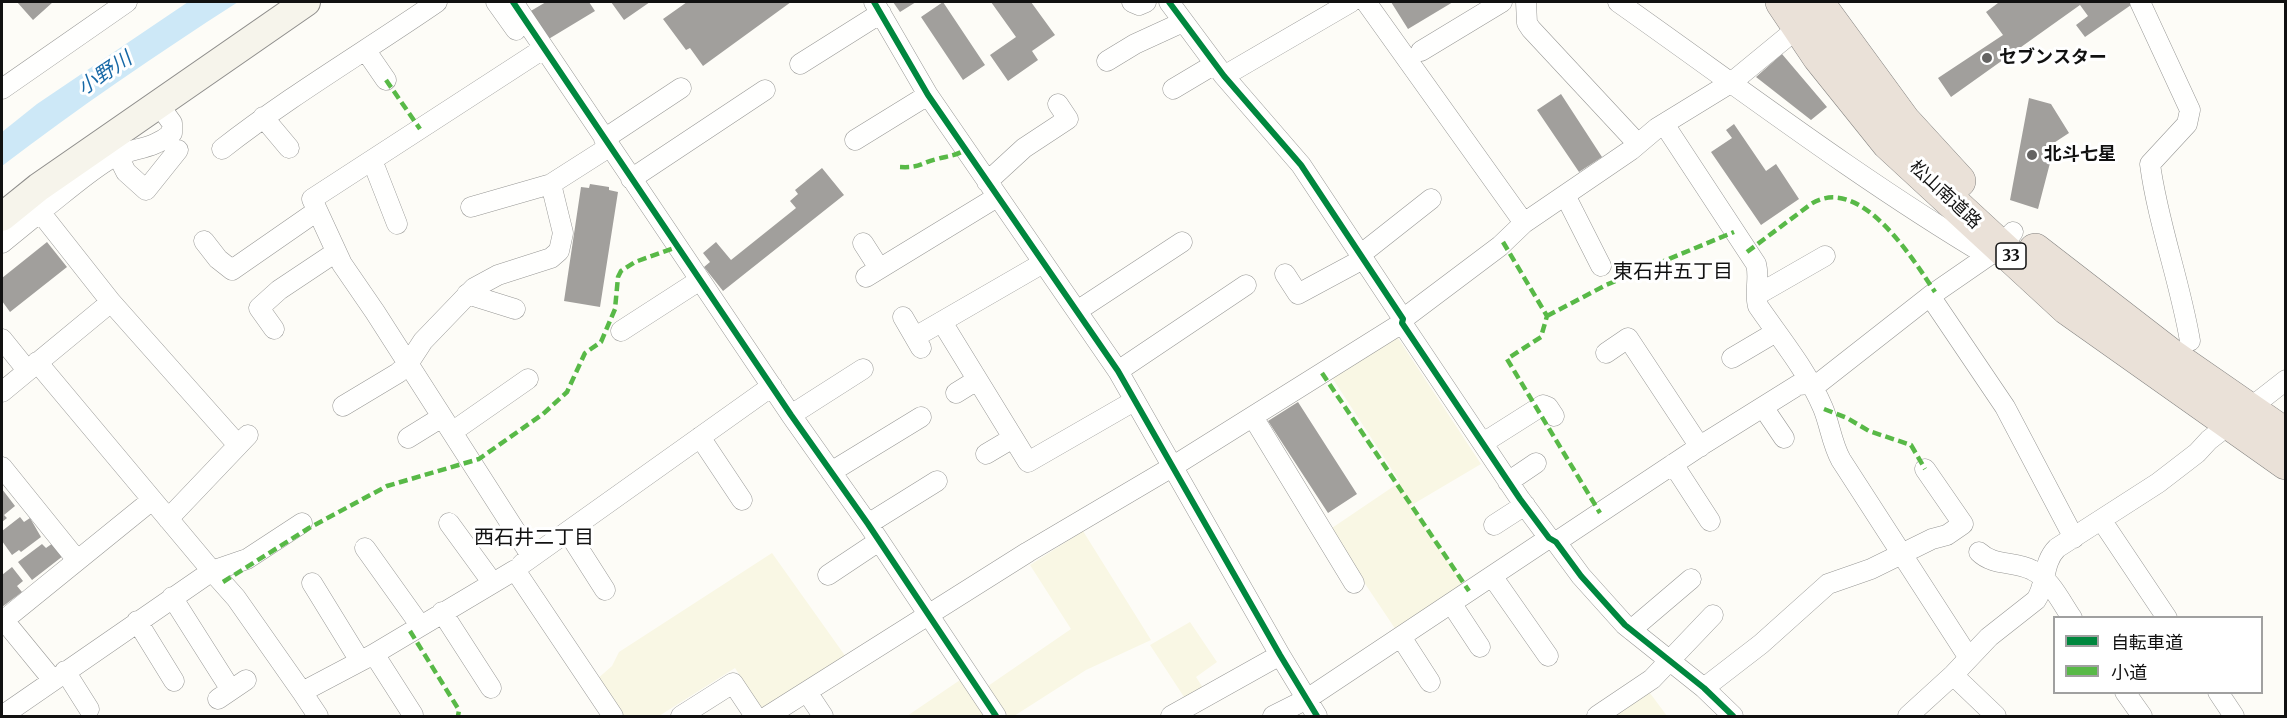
<!DOCTYPE html>
<html>
<head>
<meta charset="utf-8">
<style>
	body { margin:0 }
	#map { position:relative; width:2287px; height:718px; overflow:hidden; background:#fdfcf7; font-family:Merriweather,"Noto Sans JP",serif }
	canvas { display:block }
	.frame { position:absolute; inset:0; border:3px solid #111; pointer-events:none }
	.legend { position:absolute; left:2053px; top:616px; width:210px; height:78px; box-sizing:border-box; background:#fff; border:2px solid #a0a0a0; margin:0; padding:8px 10px; list-style:none; font-size:18px; color:#111 }
	.legend li { display:flex; align-items:center; gap:12px; height:30px }
	.legend b { width:30px; border:2px solid #a0a0a0 }
</style>
</head>
<body>
<div id="map">
<canvas width="2287" height="718"></canvas>
<div class="frame"></div>
<ul class="legend">
<li><b style="height:8px;background:#00873e"></b>自転車道</li>
<li><b style="height:8px;background:#58b947"></b>小道</li>
</ul>
</div>
<script>
const g = document.querySelector('canvas').getContext('2d');
g.lineJoin = 'round';
function fillPath(path, color) {
  g.fillStyle = color;
  g.fill(path, 'evenodd');
}
function trace(path, color, width, dash) {
  g.strokeStyle = color;
  g.lineWidth = width;
  g.lineCap = dash ? 'butt' : 'round';
  g.setLineDash(dash || []);
  g.stroke(path);
}
function write(font, color, halo, rows, align = 'center') {
  g.font = font + ' Merriweather,"Noto Sans JP",serif';
  g.lineWidth = 6;
  g.setLineDash([]);
  g.textBaseline = 'middle';
  g.strokeStyle = halo;
  g.fillStyle = color;
  for (const [text, x, y, turn = 0] of rows) {
    g.save();
    g.translate(x, y);
    g.rotate((+turn || 0) * Math.PI / 180);
    g.textAlign = isNaN(turn) ? turn : align;
    if (halo) g.strokeText(text, 0, 0);
    g.fillText(text, 0, 0);
    g.restore();
  }
}
fillPath(new Path2D(`
	M1396 335 1481 464 1410 506 1466 588 1398 633 1329 530 1400 482 1331 376Z
	M1083 531 1151 640 1086 670 1014 716H1008L988 686 1071 629 1030 565Z
	M772 553 846 657 763 711 735 668 659 716H620L596 680 612 666 619 652Z
	M1190 622 1217 662 1196 677 1205 691 1186 700 1150 645Z
	M963 678 989 716H907Z
	M1647 689 1667 716H1608Z`), '#f9f7e4');
fillPath(new Path2D(`
	M188 2H238C157 54 78 108 2 166V132L37 104Z`), '#cde8f7');
fillPath(new Path2D(`
	M17 2H53L33 20Z
	M546 2H589L595 11 547 40 529 12Z
	M611 2H650L624 20Z
	M687 2H791L703 66 690 48 686 50 663 19Z
	M893 2H916L900 12Z
	M943 2 985 65 963 80 921 17Z
	M991 2H1031L1055 35 1032 51 1038 60 1008 81 990 55 1016 37Z
	M1391 2H1453L1408 29Z
	M1996 2H2131V5L2085 37 2076 25 2088 16 2080 5 1951 97 1938 78 2003 35 1986 12 1998 3Z
	M1782 54 1827 107 1811 120 1756 77Z
	M1561 94 1602 157 1579 172 1537 110Z
	M2029 98 2051 104 2069 133 2043 150 2050 163 2038 209 2010 200Z
	M1734 124 1766 171 1776 164 1799 199 1761 225 1711 152 1732 138 1726 130Z
	M822 168 844 195 723 291 704 267 710 262 703 253 716 242 731 260 796 208 790 201 798 194 795 190Z
	M590 184 609 187V190L618 192 600 307 564 301 581 187 589 188Z
	M47 242 67 267 10 312 2 301V278Z
	M1298 402 1357 494 1328 513 1268 421Z
	M2 489 15 506 4 515 7 518 2 522Z
	M20 517 24 522 30 518 41 537 21 552 19 550 12 555 2 541V531Z
	M53 543 63 556 32 580 18 562 42 544 46 548Z
	M12 567 23 581 17 586 22 592 2 607V575Z`), '#a19f9c');
const street = new Path2D(`
	M496 2 516 30
	M513 2 791 415 868 524 996 716
	M874 2 928 95 1118 371 1280 655 1317 716
	M1132 2 1139 5 1146 2
	M1169 2 1224 76 1301 165 1403 319 1402 323 1520 499 1549 538 1556 542 1581 576 1625 625 1704 688 1733 716
	M1366 2 1524 223
	M1526 2 1527 23 1531 29 1638 144
	M1618 2C1740 88 1859 179 1988 256
	M2140 2 2190 110 2187 124 2150 164C2158 224 2180 281 2190 341
	M366 51 386 80
	M1421 51 1502 2
	M1107 61 1135 44 1183 22
	M800 64 881 13
	M1224 76 1351 2
	M2 89 127 2
	M1173 89 1215 64
	M263 117 289 148
	M1664 124 1756 264C1760 278 1754 292 1758 306 1780 338 1808 372 1823 408 1830 425 1832 444 1841 460L1969 658
	M604 139 681 88
	M855 140 928 95
	M222 149C291 95 366 51 437 2
	M118 156 126 172 146 190 178 150
	M372 160 397 224
	M631 179 765 90
	M987 182 1024 148 1068 119 1058 104
	M1565 195 1601 266
	M471 207 551 184
	M204 241 218 259 232 270 317 211
	M2 243 40 212
	M863 243 879 268
	M1360 255 1431 199
	M1285 274 1298 294 1363 259
	M866 277 997 197
	M467 294 515 309
	M1757 295 1825 256
	M1930 296 2005 407 2074 538
	M111 302 238 445
	M1077 311 1182 242
	M903 317 921 348
	M1403 319 1500 246 1524 223 1631 150 1657 128 1732 82 1805 22
	M942 322 1028 462 1134 401
	M274 329 259 308 279 290 336 252
	M621 331 700 280
	M915 337 1043 263
	M2 339 27 370
	M1606 353 1628 338 1700 447
	M1732 358 1776 332
	M37 362 212 571 247 559 302 523
	M1118 371 1246 285
	M2 392 111 302 40 212C62 195 84 175 108 160 130 147 152 151 172 133V123L159 105
	M956 393 977 380
	M343 406 398 373 408 364 423 341 474 288 498 275 551 258 559 251 563 233 551 184 609 147
	M1763 407 1784 438
	M791 415 863 369
	M1253 417 1354 583
	M452 432 528 379
	M700 437 742 500
	M408 438 442 417
	M1483 443 1543 405 1548 407 1554 416
	M986 454 1013 438
	M1673 464 1710 521
	M2 467 77 560
	M831 472 921 417
	M1508 482 1536 463
	M168 519 248 435
	M2102 521 2167 618
	M449 523 492 582
	M868 524 937 481
	M1494 525 1525 505
	M568 532 605 590
	M1556 542 1705 443 1798 385 1819 383 1930 296 2001 247 2013 232
	M365 548 420 625
	M1979 552C1993 566 2015 561 2032 570 2050 578 2061 602 2072 618
	M532 557 375 312 342 264 312 199 543 49
	M522 564 772 386
	M828 575 879 541
	M1492 576 1548 656
	M312 583 360 661
	M172 597 231 690
	M1451 603 1480 647
	M442 612 491 688
	M2 618 52 679
	M4 620 152 500
	M137 621 174 681
	M1631 630 1691 579
	M1401 637 1430 682
	M374 654 413 715
	M65 671 89 709
	M1953 675 1996 716
	M1704 688 1761 644 1828 584 1871 569 1932 539 1947 535 1963 524 1925 469
	M302 692 318 716
	M807 692 823 716
	M2125 692 2142 716
	M2218 692 2234 716
	M218 699 246 680
	M2 716 212 571 236 598 302 692 374 654 515 570 613 716
	M681 716 733 683 755 716
	M768 716 1028 552 1172 467 1402 323
	M1171 716 1280 655
	M1273 716 1307 699 1549 538
	M1597 716 1652 679 1713 615
	M1908 716 1953 675 1989 637 2036 600C2047 584 2042 563 2057 548L2158 483 2197 453 2209 440 2286 380`);
const secondary = new Path2D(`
	M2 217 39 187 306 2`);
const highway = new Path2D(`
	M1782 2 1819 57 1888 143 2067 308 2286 463
	M1817 2 1904 121 1959 181
	M2035 250 2172 356 2286 435`);
trace(street, '#979795', 21);
trace(secondary, '#8e8d8b', 30);
trace(highway, '#858482', 34);
trace(street, '#fffffe', 20);
trace(secondary, '#f6f4eb', 28);
trace(highway, '#eae1d8', 33);
trace(new Path2D(`
	M386 80 420 129
	M900 167C921 168 920 163 937 159 948 156 955 156 965 150
	M1503 242 1547 316 1541 337 1507 359 1600 513
	M1747 252 1811 204C1860 173 1913 259 1935 292
	M1547 316 1606 285 1734 232
	M1322 373 1469 591
	M1824 409 1847 418 1869 431 1911 445 1925 469
	M223 582 309 528 387 486 479 459 543 414 567 392 585 353 601 342 615 309 618 277 621 271 635 262 677 247
	M410 631 459 710 458 716`), '#58b947', 4.5, [9, 4.5]);
trace(new Path2D(`
	M513 2 791 415 868 524 996 716
	M874 2 928 95 1118 371 1280 655 1317 716
	M1169 2 1224 76 1301 165 1403 319 1402 323 1520 499 1549 538 1556 542 1581 576 1625 625 1704 688 1733 716`), '#00873e', 6);
for (const [x, y, r, color] of [
	[1987,58,6,"#646362"],
	[2032,155,6,"#646362"]
]) {
  const dot = new Path2D();
  dot.arc(x, y, r, 0, 2 * Math.PI);
  g.fillStyle = color;
  g.fill(dot);
  trace(dot, '#fff', 2);
}
for (const [x, y, w] of [
	[2011,256,30]
]) {
  const box = new Path2D();
  box.roundRect(x - w / 2, y - 13, w, 26, 4.5);
  g.fillStyle = '#fff';
  g.fill(box);
  trace(box, '#111', 1.5);
}
write('bold 16px', '#111', null, [
	["33",2011,256]
]);
write('bold 18px', '#111', '#fff', [
	["セブンスター",1999,58],
	["北斗七星",2044,155]
], 'left');
write('18px', '#111', '#fff', [
	["松山南道路",1945,195,43]
]);
write('italic 20px', '#1768a6', '#fff', [
	["小野川",105,74,-34]
]);
write('20px', '#111', '#fff', [
	["東石井五丁目",1673,272],
	["西石井二丁目",534,538]
]);
</script>
</body>
</html>
